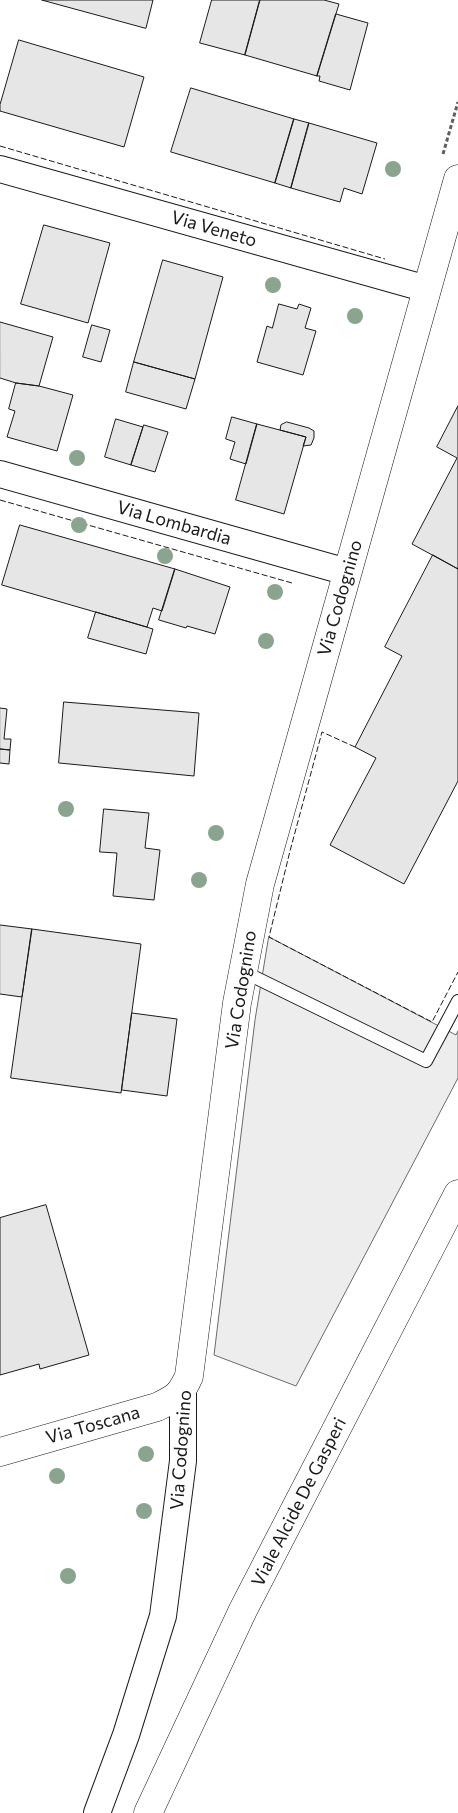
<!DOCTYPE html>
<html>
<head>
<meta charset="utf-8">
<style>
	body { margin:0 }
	canvas { display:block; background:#fff }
</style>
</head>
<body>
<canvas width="458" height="1813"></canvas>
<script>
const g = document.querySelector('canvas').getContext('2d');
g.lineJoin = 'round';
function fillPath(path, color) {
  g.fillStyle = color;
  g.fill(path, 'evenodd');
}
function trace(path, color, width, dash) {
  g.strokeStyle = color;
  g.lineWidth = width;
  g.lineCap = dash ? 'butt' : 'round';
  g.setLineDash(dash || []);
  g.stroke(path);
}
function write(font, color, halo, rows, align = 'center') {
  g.font = font + ' Commissioner,sans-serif';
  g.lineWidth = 4;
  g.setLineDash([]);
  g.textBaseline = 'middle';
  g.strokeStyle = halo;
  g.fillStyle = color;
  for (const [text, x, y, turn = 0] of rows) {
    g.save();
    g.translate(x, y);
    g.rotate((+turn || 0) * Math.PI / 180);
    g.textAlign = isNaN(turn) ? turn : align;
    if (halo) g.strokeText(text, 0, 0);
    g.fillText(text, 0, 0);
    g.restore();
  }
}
const built = new Path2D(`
	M269 937 456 1035 458 1031V1078L296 1386 214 1355 255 1020Z`);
fillPath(built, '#ededed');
trace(built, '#6a6a6a', 1);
const building = new Path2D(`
	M42 0H153L146 28Z
	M212 0H260L245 55 200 43Z
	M260 0H324L339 4 317 76 245 55Z
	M336 14 368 23 350 90 319 81 320 76H317Z
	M19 40 144 77 124 147 0 111V105Z
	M191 88 294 119 275 183 171 152Z
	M294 119 309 123 291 188 275 183Z
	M309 123 377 143 362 194 344 188 340 202 291 188Z
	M44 225 110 243 88 323 21 304Z
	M163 260 223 277 195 379 134 362Z
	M279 304 297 309 299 304 311 308 305 328 316 331 303 375 257 362 267 326 272 328Z
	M0 322 53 337 39 386 16 383 0 378Z
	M92 325 110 330 101 362 83 357Z
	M134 362 195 379 186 409 126 392Z
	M16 383 39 386 73 395 57 451 7 437 15 411 9 409Z
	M458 406V569L412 544 457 458 437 447Z
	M232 417 257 424 246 464 230 459 235 442 226 439Z
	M116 419 143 427 131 465 105 457Z
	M287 422 309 428 314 431V438L311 445 303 446 306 437 280 430 281 425Z
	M257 424 306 437 284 514 236 500Z
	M144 425 168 432 155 472 131 465Z
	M20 525 175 569 162 611 153 608 147 627 2 585Z
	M433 555 458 569V781L404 884 330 845 376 758 355 747 402 656 385 647Z
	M175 569 230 587 215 634 187 626 186 628 159 620Z
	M96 612 153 629 146 654 88 638Z
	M64 702 199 713 194 776 59 763Z
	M0 708 7 709 4 739H11L10 750 0 749Z
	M0 749 10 750 9 764 0 763Z
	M104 809 149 813 145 848 160 850 154 900 113 896 117 853 100 852Z
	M0 925 32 929 22 997 0 994Z
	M32 929 141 944 121 1093 11 1078Z
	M132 1013 177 1019 167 1096 122 1090Z
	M46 1205 89 1355 40 1369 39 1364 0 1375V1218Z`);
fillPath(building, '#e6e6e6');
trace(building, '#1a1a1a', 1);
const service = new Path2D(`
	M242 971 426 1061 458 1001`);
const minor = new Path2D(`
	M0 169 427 289
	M0 474 347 572
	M97 1813 126 1735 163 1616 183 1461V1391`);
const tertiary = new Path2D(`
	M0 1452 157 1407C176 1398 181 1395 189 1376L237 1003 260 884 458 179`);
const primary = new Path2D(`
	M148 1813 243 1610 458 1194`);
trace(service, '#1a1a1a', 14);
trace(minor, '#1a1a1a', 28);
trace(tertiary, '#1a1a1a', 29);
trace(primary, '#1a1a1a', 29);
trace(new Path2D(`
	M443 154 458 102`), '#5f5f5f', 3, [4, 2.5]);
trace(service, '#fff', 12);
trace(minor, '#fff', 26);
trace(tertiary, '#fff', 28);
trace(primary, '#fff', 28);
trace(new Path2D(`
	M0 146 385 259
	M0 500 292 583
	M355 747 322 732 290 851 269 937 432 1022 458 972`), '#1a1a1a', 1, [6, 2.5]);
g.fillStyle = '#8aa48f';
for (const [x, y] of [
	[393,169],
	[273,285],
	[355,316],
	[77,458],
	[79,525],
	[165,556],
	[275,592],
	[266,641],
	[66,809],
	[216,833],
	[199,880],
	[146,1454],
	[57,1476],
	[144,1511],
	[68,1576]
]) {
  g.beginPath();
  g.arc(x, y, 8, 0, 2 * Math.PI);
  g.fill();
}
write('18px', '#1a1a1a', '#fff', [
	["Via Veneto",214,229,16],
	["Via Lombardia",174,523,16],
	["Via Codognino",340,598,-74],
	["Via Codognino",241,990,-81],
	["Via Toscana",93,1425,-16],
	["Via Codognino",181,1450,-86],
	["Viale Alcide De Gasperi",299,1502,-63]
]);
</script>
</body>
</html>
